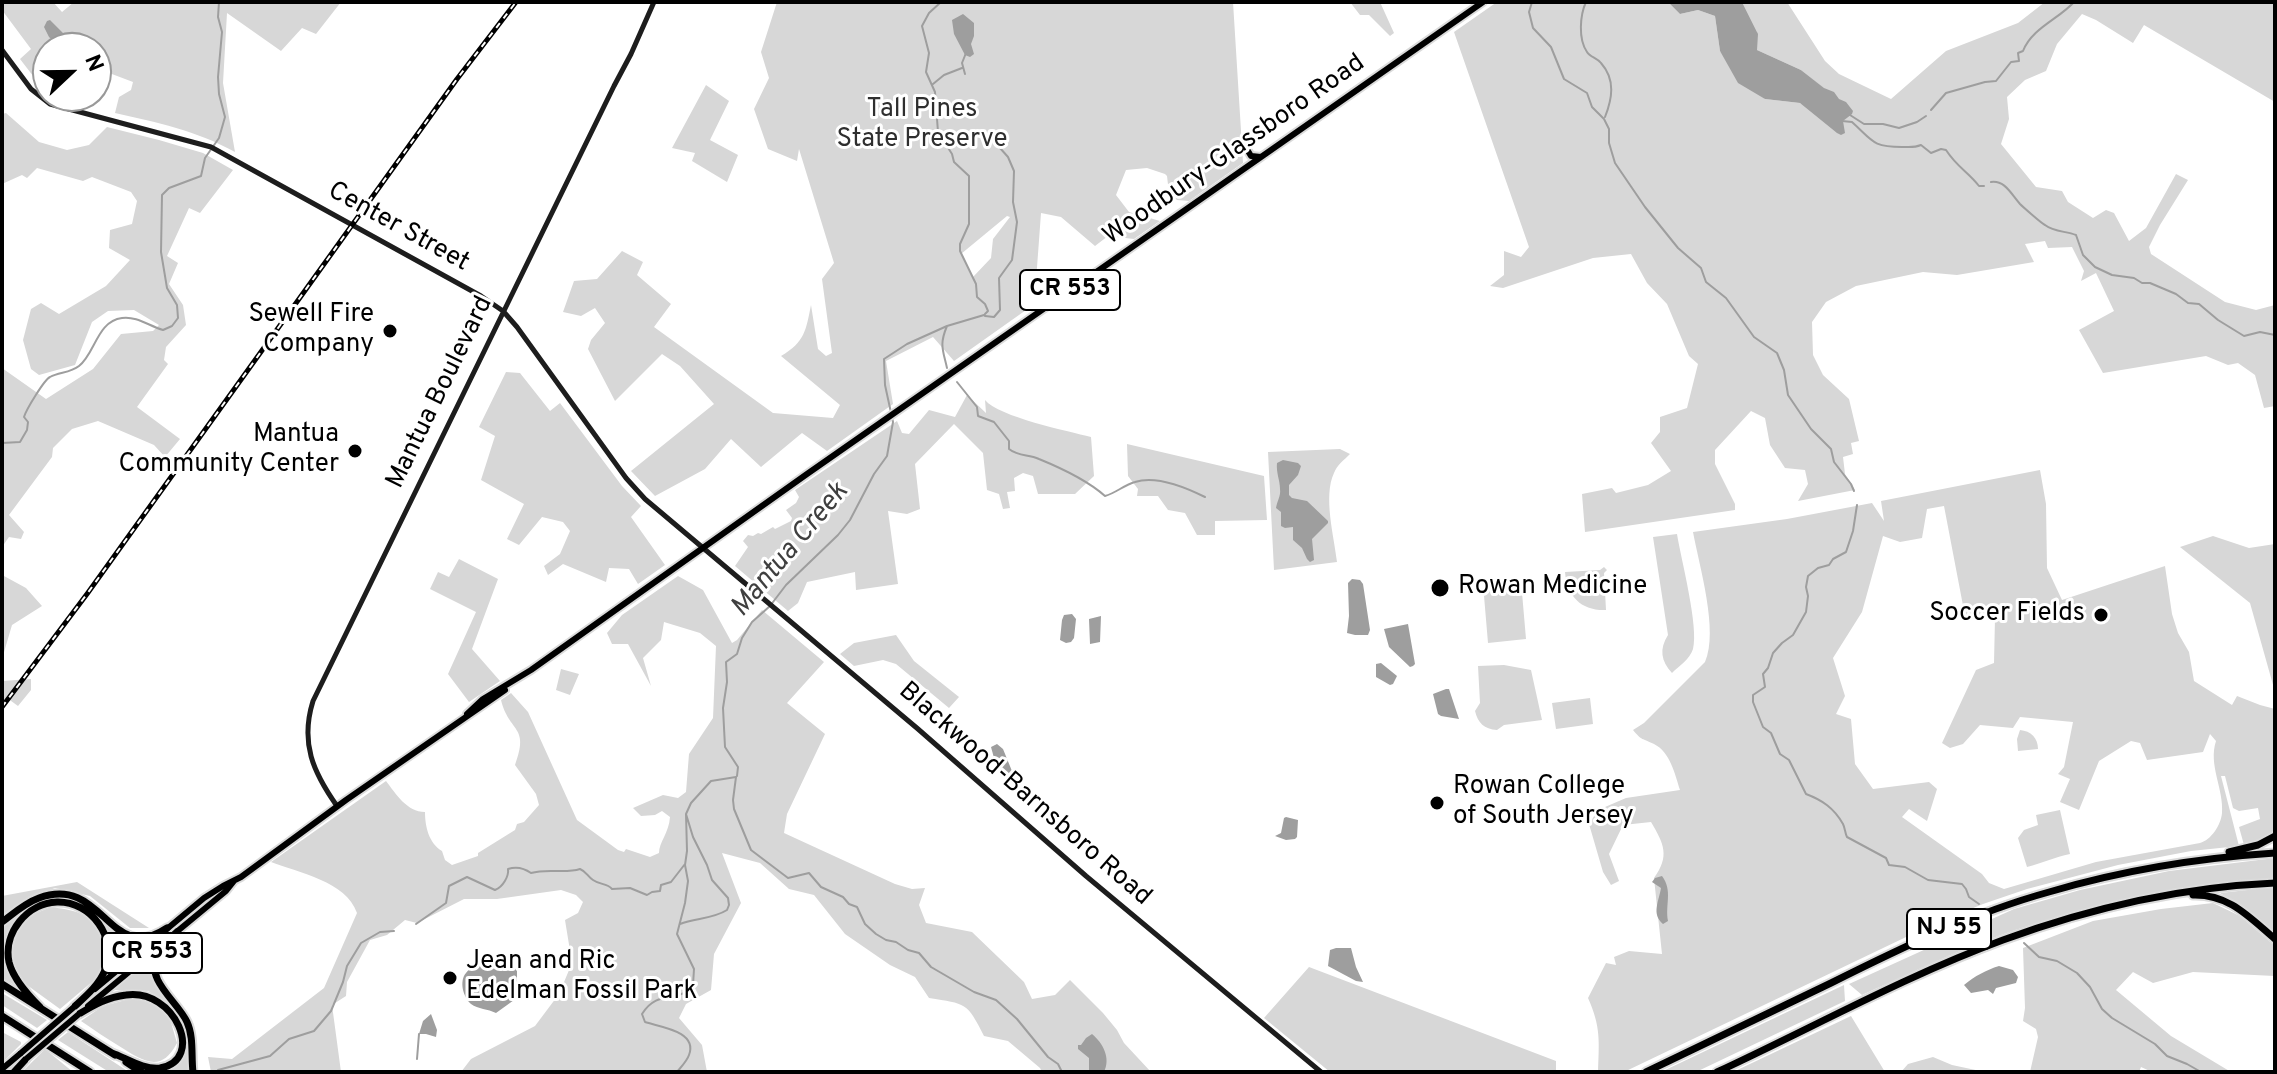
<!DOCTYPE html>
<html>
<head>
<meta charset="utf-8">
<style>
	body { margin:0 }
	#map { position:relative; width:2277px; height:1074px; overflow:hidden; background:#fff; font-family:Overpass,sans-serif }
	canvas { display:block }
	.frame { position:absolute; inset:0; border:4px solid #000; pointer-events:none }
	.north { position:absolute; left:32px; top:32px; width:80px; height:80px; box-sizing:border-box; background:#fff; border:2px solid #999; border-radius:50%; rotate:68deg; font-size:22px; font-weight:700; line-height:32px; text-align:center; color:#000 }
	.north::after { content:''; display:block; margin:auto; width:28px; height:36px; background:#000; clip-path:polygon(50% 0,100% 100%,50% 72%,0 100%) }
</style>
</head>
<body>
<div id="map">
<canvas width="2277" height="1074"></canvas>
<div class="frame"></div>
<div class="north">N</div>
</div>
<script>
const g = document.querySelector('canvas').getContext('2d');
g.lineJoin = 'round';
function fillPath(path, color) {
  g.fillStyle = color;
  g.fill(path, 'evenodd');
}
function trace(path, color, width, dash) {
  g.strokeStyle = color;
  g.lineWidth = width;
  g.lineCap = dash ? 'butt' : 'round';
  g.setLineDash(dash || []);
  g.stroke(path);
}
function write(font, color, halo, rows, align = 'center') {
  g.font = font + ' Overpass,sans-serif';
  g.lineWidth = 6;
  g.setLineDash([]);
  g.textBaseline = 'middle';
  g.strokeStyle = halo;
  g.fillStyle = color;
  for (const [text, x, y, turn = 0] of rows) {
    g.save();
    g.translate(x, y);
    g.rotate((+turn || 0) * Math.PI / 180);
    g.textAlign = isNaN(turn) ? turn : align;
    if (halo) g.strokeText(text, 0, 0);
    g.fillText(text, 0, 0);
    g.restore();
  }
}
fillPath(new Path2D(`
	M2 2H53L62 12 74 2H341L316 34 302 28 281 51 227 13 223 83 235 152C197 131 156 122 115 113L119 97 131 90 133 82 96 68V48H48V78L40 85 20 59 31 49 2 10Z
	M777 2H1233L1243 163 1189 201 1177 200 1169 193 1167 176 1165 174 1147 168 1126 170 1116 195 1129 212 1160 221 1134 239 1108 236 1095 246 1061 217 1041 213 1036 281 1043 298 954 361 933 337 886 361 893 404 827 451 802 433 761 467 731 439 705 469 655 496 631 471 714 404 680 366 662 354 615 401 588 349 591 340 605 323 595 308 581 316 563 312 574 281 597 279 622 251 643 262 637 275 671 304 654 327 773 413 833 418 840 405 781 356C805 342 806 330 811 305L818 349 826 356 832 353 822 279 834 263 799 149 797 161 768 149 754 109 769 78 761 52ZM1007 216 1010 217 993 239 991 258 973 277 961 254Z
	M1350 2H1380L1394 33 1390 36 1369 15H1360Z
	M1497 2H1668L1680 14 1698 10 1715 16 1720 51 1765 99 1800 103 1843 121 1852 111 1801 70 1757 50V32L1742 2H1787L1825 61 1839 74 1891 99 1946 51 2018 23 2045 2H2275V102L2144 25 2133 43 2096 20 2082 14 2057 44 2046 71 2025 80 2007 97 2009 119 2001 144 2036 187 2062 191 2068 202 2093 218 2106 210 2114 213 2129 241 2146 228 2176 174 2188 180 2160 225 2149 247 2151 254 2225 302 2256 310 2275 305V406L2264 408 2255 375 2238 363 2228 365 2206 356 2103 373 2079 330 2114 311 2096 273 2081 281 2084 271 2072 247 2048 248 2045 241 2025 244 2034 262 1957 275 1923 272 1856 286 1826 302 1812 322 1813 355 1823 375 1849 399 1859 441 1851 443 1853 454 1843 457 1845 474 1855 490 1798 501 1808 484 1805 470 1785 468 1770 445 1765 418 1751 411 1715 450V464L1735 504V510L1585 532 1582 494 1612 488 1616 493 1648 485 1671 471 1651 443 1660 432V417L1687 408 1698 364 1689 356 1667 304 1647 283 1631 254 1593 258 1503 288 1490 286 1504 275V251L1521 257 1529 247 1454 32Z
	M706 85 729 101 710 140 738 155 727 182 692 161 695 153 672 148Z
	M6 113 39 142 67 150 89 145 107 127 159 140 203 153 233 170 200 213 189 208 167 256 178 263 169 284 183 305 186 325 166 347 164 360 168 364 137 407 180 439 165 457 154 445 98 421 72 429 53 448 52 457 9 515 24 532 21 539 9 537 2 547V368L46 399 93 369 121 334 153 331 159 325 134 310 108 311 92 322 75 365 39 375 31 369 23 340 31 309 41 303 59 314 106 286 130 260 109 248 110 230 132 224 137 201 131 192 92 177 83 181 37 168 27 178 22 175 2 184V114Z
	M506 372 520 373 550 411 560 403 622 486 641 506 631 517 665 565 638 584 629 569 609 568 606 582 563 564 548 575 544 566 560 554 570 531 563 522 542 517 519 545 507 539 524 504 481 480 495 436 479 427Z
	M967 395 986 413 985 400C999 417 1068 431 1091 437L1094 476 1075 494H1038L1033 476 1023 473 1014 478 1015 491 1007 492 1010 508 1003 509 999 494 987 490 983 453 954 424 915 464 920 509 907 514 888 511 898 584 856 590 855 572 807 582 798 603 788 611 735 566 748 547 743 541 748 535 753 536 758 533 761 534 773 527 775 529 791 521 792 518 786 510 796 503 799 497 795 490 897 421 902 433 909 434 929 410 955 417Z
	M1127 444 1264 476 1267 520 1215 521V535H1197L1185 513 1168 510 1158 496H1137L1138 489 1128 476Z
	M1340 449 1350 454C1344 460 1337 465 1334 473 1323 496 1334 536 1337 562L1274 570 1268 452Z
	M2040 470 2046 504 2047 568 2062 600 2165 566 2172 614 2178 633 2189 652 2194 681 2232 705 2237 696 2260 705 2275 709V829L2269 836 2244 845 2239 827 2260 819 2258 808 2239 811 2233 808 2225 776H2221L2239 846 2191 851 2118 865 2027 889 1983 904 1927 927 1624 1072H1598C1599 1041 1601 1027 1588 998L1606 963 1616 965 1614 957 1629 951 1662 954 1654 878C1670 856 1664 844 1651 822L1623 825 1609 854 1619 881 1611 885 1603 872 1589 824 1598 810 1626 798 1680 790C1675 774 1670 752 1654 744 1642 738 1642 741 1633 730L1644 723 1705 662C1719 631 1699 565 1693 532L1787 519 1872 503 1884 521 1881 501ZM1944 506 1965 616 1995 618 1994 663 1976 670 1942 743 1950 748 1963 744 1980 725 2013 728 2020 717 2073 722 2064 767 2058 774 2070 779 2060 802 2079 810 2099 761 2131 741 2140 743 2147 760 2203 752 2210 734 2216 741C2208 765 2224 789 2222 813 2221 825 2211 840 2200 843L2096 862 2004 889 1989 883 1982 874 1902 817 1909 809 1927 821 1937 789 1929 782 1873 789 1855 764 1851 719 1836 714 1845 696 1833 658 1862 612 1883 536 1900 542 1922 538 1927 509Z
	M1677 534C1681 559 1699 627 1693 649 1690 659 1679 666 1672 673 1661 661 1659 649 1668 635L1653 537Z
	M2213 536 2249 548 2275 544V692L2250 603 2180 547Z
	M2 552 4 576 26 588 42 606 12 625 2 659Z
	M459 559 498 579 472 649 500 681 469 702 448 674 476 612 430 589 438 572 449 577Z
	M1604 567 1607 570 1604 573 1606 610C1582 611 1567 597 1565 572L1600 570Z
	M678 576 703 590 732 643 737 640 762 610 824 662 787 703 825 734 787 814 784 833 895 884 912 889 925 888 919 905 926 923 972 932 1024 982 1032 999 1055 995 1070 980 1103 1013 1117 1030 1124 1043 1151 1072H1042L1040 1068 1008 1041 984 1036C967 1002 966 1004 929 998L915 977 890 965 845 934 814 895 789 889 760 863 722 853 741 903 714 954 711 990 686 1004 679 1018 702 1045 707 1072H461L471 1059 535 1026 559 994 572 963 565 920 578 913 583 902 576 895 561 890 497 899H464L417 923 405 920 387 935 370 940 347 982 346 996 332 1005 341 1072H211L208 1057 232 1059 324 988 357 913C346 881 299 873 271 862L386 781C396 794 407 812 425 812 425 827 429 843 442 851L445 860 452 865 478 856V853L515 830 517 824 524 822 539 805 536 794 515 765C530 725 509 733 501 700L511 693 528 712 577 820 618 850 624 852 626 849 650 857 659 853C659 842 669 833 670 817L662 811 655 815 641 816 633 808 663 795 678 798 686 792 689 754 713 718 716 646 700 633 664 622 661 640 643 658 651 686 628 644H612L607 633 622 615Z
	M1521 581 1526 639 1488 643 1483 584Z
	M896 635 914 661 959 697 949 708 896 664 883 660 854 666 840 654 854 643Z
	M1504 665 1531 670 1542 720 1504 725 1497 730C1484 729 1478 723 1475 711L1480 703 1478 666Z
	M561 669 579 674 570 695 556 690Z
	M31 679V690L18 706 7 698 2 704V681Z
	M1590 698 1593 724 1556 729 1552 703Z
	M2020 730C2031 731 2038 738 2038 749L2018 751 2017 739Z
	M2060 810 2070 854C2055 857 2042 863 2027 867L2018 838 2024 830 2038 825 2036 815Z
	M2275 858V879C2173 888 2070 907 1975 945 1937 960 1900 978 1862 995L1849 984 2014 909 2080 890 2169 871Z
	M77 882 149 928H130L90 896 55 888 28 898 2 915V896Z
	M2275 887V934L2246 909 2220 893Z
	M2213 903 2240 916 2275 946V976L2193 972 2153 983 2133 972 2116 990 2171 1036 2231 1072H2152L2141 1067 2139 1072H2030L2038 1037 2036 1029 2023 1021 2025 1008 2023 948 2093 921 2161 909Z
	M51 907C87 912 87 914 106 944L99 976 60 1009 20 980 10 956 12 938 24 918Z
	M20 915 12 926 6 959 21 989 2 978V927Z
	M98 915C114 929 122 941 145 940L108 972C113 947 112 937 98 915Z
	M153 957 155 981 172 1006 148 991 112 990Z
	M1309 967 1556 1061V1072H1330L1264 1018Z
	M1844 985 1845 1001 1696 1072H1661Z
	M2 993 47 1020 37 1028 2 1005Z
	M137 997 168 1012 177 1043C161 1074 143 1061 119 1046 106 1038 94 1030 81 1021L103 1006Z
	M1851 1016 1885 1072H1733Z
	M2 1032 21 1042V1044L2 1063Z
	M68 1032 129 1072H109L58 1040Z
	M187 1040 190 1072H153L149 1070 176 1065Z
	M45 1049 73 1072H22Z
	M1933 1057 1952 1065 1985 1072H1901L1908 1064Z`), '#d7d7d7');
fillPath(new Path2D(`
	M1668 2H1742L1758 34 1757 50 1801 70 1824 88 1834 92 1839 99 1846 102 1853 111 1852 114 1843 121 1845 133 1841 135 1837 133 1800 103 1765 99 1738 83 1720 51 1715 16 1698 10 1680 14Z
	M963 14 974 23V36L971 44 974 54 970 57 965 55 954 34 952 20Z
	M50 20 63 33 80 44 79 48H61L49 37 44 27 47 21Z
	M1283 460 1298 463 1301 466 1298 475 1289 485V495L1292 498 1307 501 1328 521V523L1312 539 1314 560 1310 562 1307 559 1302 548 1293 540V527L1285 528 1281 526V512L1276 508C1277 501 1281 496 1280 489 1280 480 1276 473 1277 463Z
	M1352 579 1360 580 1363 584 1370 630 1368 635H1355L1347 633 1349 616 1348 583Z
	M1072 614 1076 619 1074 638 1071 642 1066 643 1060 640 1062 620 1064 615Z
	M1101 616 1100 642 1090 644 1089 619Z
	M1408 624 1415 664 1413 666 1410 667 1389 647 1384 629Z
	M1381 663 1397 676 1393 684 1390 685 1376 677V664Z
	M1446 689H1449L1459 719 1441 716 1438 714 1433 694Z
	M997 744 1003 749 1014 776 1011 780C998 776 995 761 991 747Z
	M1286 817 1298 820 1297 837 1295 839 1286 840 1275 836 1281 833 1284 818Z
	M1662 876C1673 891 1665 904 1668 921L1663 924C1651 914 1659 901 1661 888L1652 882 1655 878Z
	M1336 948H1351L1356 967 1363 982 1356 981 1328 966 1330 950Z
	M513 956 517 960V981L522 991 521 995 496 1013C488 1009 478 1009 471 1004 463 997 459 981 466 973 470 967 478 965 484 963L492 968 498 957Z
	M1999 966 2013 970 2018 977 2016 983 1996 988 1993 994 1988 990 1971 993 1964 985C1975 976 1986 970 1999 966Z
	M431 1014 437 1030 436 1037 426 1034H419L423 1021Z
	M1092 1034C1103 1043 1111 1058 1104 1072H1089V1058L1078 1049V1045H1081L1086 1038Z`), '#9e9e9e');
trace(new Path2D(`
	M287 2H292
	M941 2 929 13 922 26 929 53 926 72 935 92 938 132 952 154 954 162 969 176V224L960 244V251L976 284 977 297 985 304 988 311 985 314
	M1532 2 1529 12 1533 28 1551 47 1564 79 1587 93 1592 107 1604 119 1609 129V143L1615 163 1645 207 1678 248 1701 268 1706 282 1726 298 1754 337 1777 353 1784 370 1788 395 1811 429 1831 449 1834 462 1851 484 1854 491
	M1586 2C1580 15 1578 39 1587 52 1590 57 1597 58 1601 63 1616 80 1612 99 1605 117
	M965 74 962 63 966 53
	M933 84 944 75 962 68
	M1931 110 1946 93 1985 82 1996 81 2011 62 2019 61 2018 53 2023 51C2032 28 2059 19 2074 2
	M1850 115 1864 124H1883L1899 128 1917 122 1926 116
	M1842 121 1852 122C1873 141 1872 147 1902 147 1910 147 1914 148 1921 145L1931 153 1941 149 1946 150C1957 167 1968 172 1979 186H1984
	M1991 182C2005 180 2011 194 2020 204 2022 206 2041 223 2045 225 2054 232 2066 231 2076 235L2083 255 2095 267 2112 275 2134 278 2142 283H2150L2176 294 2188 303 2199 304 2218 320 2244 336 2260 332 2275 335
	M985 316 994 317 1000 310 999 278 1012 260 1017 222 1013 202 1014 171 1008 157 1000 148 998 140
	M947 326C939 345 943 350 947 368
	M957 382 977 407 978 416 994 422 1009 441V449C1019 457 1028 454 1039 459 1061 468 1087 480 1105 496 1116 493 1124 485 1135 482 1156 475 1187 488 1205 497
	M2 443 20 442 27 430 28 422 24 417C26 410 44 380 50 377 59 372 70 373 79 366 95 354 97 321 122 318 137 316 149 326 163 330L172 326 178 318 177 305 167 288 161 252 162 195 169 188 201 176 205 158 219 138 225 117 219 94 218 77 222 32 218 17 219 2
	M1857 505 1853 531 1846 552 1833 559 1829 565 1818 568 1808 576 1806 587 1808 596 1806 612 1793 635 1782 643 1773 653 1768 668 1763 674 1765 687 1753 695V702L1763 727 1771 733 1780 754 1789 760 1806 794C1822 800 1834 808 1843 824 1845 828 1845 833 1847 837L1886 858 1889 865 1905 867 1928 880 1962 884 1966 889 1969 897 1979 904
	M737 776 738 767 725 747 723 708 727 682 726 662 737 654 742 638 752 622 770 606 786 585 838 535 850 520 874 474 887 456 893 422 885 385 884 359 907 344 947 326 984 315
	M736 777 733 800 734 809 751 850 788 878 809 873 821 887 843 897 849 904 857 907 865 924 876 934 886 940 896 942 908 950 919 953 931 967 974 992 996 1000 1017 1019 1048 1057 1058 1064 1062 1072
	M416 924 446 903 449 886 467 877 495 890C503 887 509 876 508 869 517 866 524 868 531 873 548 868 565 874 580 869 587 872 587 876 593 880 600 885 607 883 612 889L630 888 647 895 652 892 660 891 661 885 671 882 685 864
	M680 924C695 918 713 919 727 910L729 905 728 898 712 880 707 865 693 837 686 814
	M2024 943 2039 957 2057 961 2077 973 2090 987 2102 1009 2112 1018 2155 1044 2167 1056 2187 1064 2201 1072
	M417 1059 419 1034
	M218 1070 270 1056 289 1039 314 1031 331 1011 343 982 347 966 361 943 380 932 394 931
	M677 1072C681 1067 687 1061 689 1055 698 1031 660 1027 645 1022L642 1014C658 988 680 1004 693 985L694 969 677 934 685 903 688 881 685 865 687 851 686 814 691 803 711 781 736 777`), '#9e9e9e', 2);
const primary = new Path2D(`
	M1245 146 1251 156 1261 157
	M467 714 483 699 531 670 807 474 1483 2
	M174 934 226 891 234 881
	M95 989 204 898 223 886 241 877 346 800 505 690
	M88 1006 165 942
	M2 1069 21 1053`);
const highway = new Path2D(`
	M2229 852 2258 845 2275 836
	M2193 895C2229 894 2249 917 2275 939
	M2 922C14 913 25 903 39 898 104 874 109 967 167 928
	M177 932C171 939 162 947 157 956 145 980 178 1002 187 1022 194 1037 191 1056 193 1072
	M2 984 115 1055
	M40 1007C28 995 13 979 9 962 3 933 27 903 57 902 91 901 118 938 105 970 99 985 86 996 74 1007
	M79 1014C94 1005 108 997 126 995 175 988 206 1060 160 1068 144 1070 126 1058 112 1053
	M2 1016 90 1072
	M126 1062 141 1072
	M14 1072 26 1059
	M1646 1072C1708 1042 1769 1013 1831 983 1901 948 1973 913 2049 892 2123 870 2198 858 2275 853
	M1717 1072C1812 1028 1905 976 2003 940 2090 908 2183 887 2275 883`);
trace(primary, '#dbdbdb', 10);
trace(highway, '#dbdbdb', 11);
trace(new Path2D(`
	M2 50 31 89 50 104 211 147 481 296 503 311 517 327 626 478 645 499 918 729 1086 876 1321 1072
	M337 806C313 772 300 743 313 701L614 86 631 54 654 2`), '#1d1d1d', 5);
trace(primary, '#000', 6);
trace(highway, '#000', 7);
const rail = new Path2D(`
	M2 707 87 594 457 79 516 2`);
trace(rail, '#000', 5);
trace(rail, '#fff', 2, [6]);
const primaryBridge = new Path2D(`
	M21 1053 74 1007
	M26 1059 79 1014`);
trace(primaryBridge, '#dbdbdb', 10, []);
trace(primaryBridge, '#000', 6);
for (const [x, y, r, color] of [
	[390,331,8,"#000"],
	[355,451,8,"#000"],
	[1440,588,10,"#000"],
	[2101,615,8,"#000"],
	[1437,803,8,"#000"],
	[450,978,8,"#000"]
]) {
  const dot = new Path2D();
  dot.arc(x, y, r, 0, 2 * Math.PI);
  g.fillStyle = color;
  g.fill(dot);
  trace(dot, '#fff', 3);
}
for (const [x, y, w] of [
	[1070,290,100],
	[1949,929,84],
	[152,953,100]
]) {
  const box = new Path2D();
  box.roundRect(x - w / 2, y - 20, w, 40, 6);
  g.fillStyle = '#fff';
  g.fill(box);
  trace(box, '#000', 2);
}
write('bold 24px', '#000', null, [
	["CR 553",1070,290],
	["NJ 55",1949,929],
	["CR 553",152,953]
]);
write('26px', '#2e2e2e', '#fff', [
	["Tall Pines",922,111],
	["State Preserve",922,141]
]);
write('26px', '#000', '#fff', [
	["Woodbury-Glassboro Road",1235,151,-35],
	["Center Street",398,228,29],
	["Mantua Boulevard",441,393,-64],
	["Blackwood-Barnsboro Road",1024,795,41]
]);
write('26px', '#000', '#fff', [
	["Sewell Fire",374,316],
	["Company",374,346],
	["Mantua",339,436],
	["Community Center",339,466],
	["Rowan Medicine",1458,588,"left"],
	["Soccer Fields",2085,615],
	["Rowan College",1453,788,"left"],
	["of South Jersey",1453,818,"left"],
	["Jean and Ric",466,963,"left"],
	["Edelman Fossil Park",466,993,"left"]
], 'right');
write('italic 28px', '#3f3f3f', '#fff', [
	["Mantua Creek",791,551,-50]
]);
</script>
</body>
</html>
